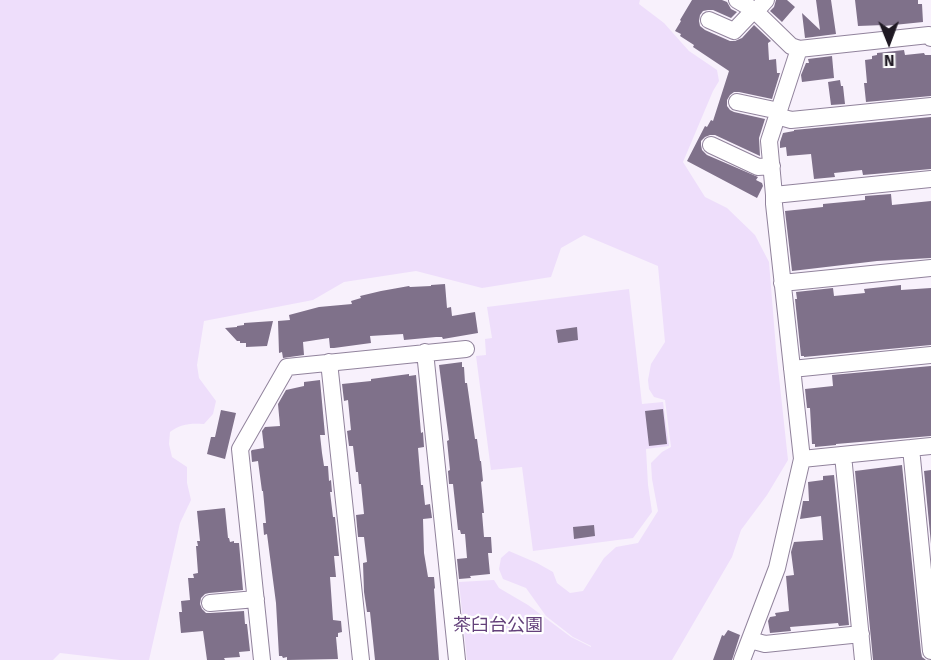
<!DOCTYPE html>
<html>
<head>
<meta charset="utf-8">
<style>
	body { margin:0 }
	#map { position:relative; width:931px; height:660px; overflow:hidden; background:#f8f1fc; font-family:"Fira Sans",sans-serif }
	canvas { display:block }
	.north { position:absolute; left:859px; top:12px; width:60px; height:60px; -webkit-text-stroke:4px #fff; paint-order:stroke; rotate:179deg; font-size:16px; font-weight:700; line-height:24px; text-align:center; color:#1f1923 }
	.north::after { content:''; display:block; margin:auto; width:21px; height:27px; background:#1f1923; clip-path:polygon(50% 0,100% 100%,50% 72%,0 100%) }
</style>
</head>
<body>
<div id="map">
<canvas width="931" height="660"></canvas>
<div class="north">N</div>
</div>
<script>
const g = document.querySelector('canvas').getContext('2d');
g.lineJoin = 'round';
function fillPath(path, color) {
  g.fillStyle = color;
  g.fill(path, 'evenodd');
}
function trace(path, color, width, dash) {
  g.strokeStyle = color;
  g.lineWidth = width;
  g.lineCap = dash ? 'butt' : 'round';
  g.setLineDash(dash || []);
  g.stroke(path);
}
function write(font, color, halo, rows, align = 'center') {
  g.font = font + ' "Fira Sans","Noto Sans JP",sans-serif';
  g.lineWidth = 4.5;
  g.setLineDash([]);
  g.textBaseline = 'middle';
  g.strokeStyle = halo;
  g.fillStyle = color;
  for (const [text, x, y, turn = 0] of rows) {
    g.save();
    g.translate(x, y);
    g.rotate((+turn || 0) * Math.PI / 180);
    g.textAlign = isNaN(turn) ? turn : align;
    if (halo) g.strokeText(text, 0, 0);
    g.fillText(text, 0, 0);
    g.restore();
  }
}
fillPath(new Path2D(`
	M0 0H640L639 4 664 23 689 51 717 70 719 81 713 91 683 162 705 197 727 208 755 235 769 262 776 349 788 460 767 495 741 530 732 557 672 660H467L459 582 494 580 499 588 528 605 571 637 591 647V646L573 637 546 616 526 588 503 579 499 569 501 558 509 551 537 563 553 572 557 583 570 593 583 591 604 558 616 547 638 543 658 511 652 479 651 463 662 452 671 447 665 400 654 397 649 389 648 380 651 364 665 342 658 266 584 235 561 248 551 277 482 288 416 271 344 282 313 300 204 321 197 365 199 378 216 401 213 414 204 424C189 423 181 424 170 432L169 444 172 457 187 467V483L191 500 180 523 149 660H120L60 653 53 660H0Z
	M629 289 642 404 663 402 669 446 646 449 648 485 652 512 633 538 533 551 522 467 491 470 476 356 486 355 485 339 492 338 487 307Z`), '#eedefb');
fillPath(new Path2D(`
	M692 0H722L727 2 731 9 737 12 731 18 713 10H708L703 11 700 15 699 21 700 26 705 30 730 41H735L742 38 754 25 771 41 768 43 769 60 776 59 777 73H780L772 99 739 92H734L730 95 727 100V106L730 110 734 112 765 119 759 138 760 156 715 135H710L705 137 701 141V145L702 150 707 155 758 177 756 180 762 183 763 186 757 198 687 161 705 126 707 127 711 120 713 121 729 71 693 47 694 45 680 36 681 34 675 31 681 21 680 20Z
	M776 0H787L795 7 782 22 770 11 774 7Z
	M816 0H831L836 34 805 38 802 13 820 30Z
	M855 0H918V4H922L923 22 884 26V25L858 26Z
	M904 50 905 55 924 53 925 55H931V96L866 102 864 83H867L865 60 872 59V56L877 55V53Z
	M832 56 834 78 802 82 801 75 806 63H809L808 59Z
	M840 80 841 86H843L845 104 831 105 828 82Z
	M931 117V169L863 175 862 170 834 173 835 177 814 179 811 154 787 156 786 147 780 148V142L783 133 794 131V130Z
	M891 194 892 205 931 201V258L877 261 792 271 785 211 823 207V204L865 200V196Z
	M445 284 447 308 451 307 452 316 475 312 478 333 443 339 442 337H436L404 340 403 334 370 336 371 343 334 348H330L329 338 303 342 304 355 283 358 282 352 279 353 278 321 290 320 289 315 319 307 352 304 351 301 361 298 360 296 381 291 409 286 410 287 431 286V285Z
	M901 285V290L931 288V345L804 357V356H801L795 299H797L796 292 833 288 834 296 865 293 864 289Z
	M273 321 267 346 246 347V343H240V341H237L225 328 237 327V326L244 325V323Z
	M577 327 578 340 558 343 556 330Z
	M462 362V367H464L465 383H467L475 439H477L480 461H481L483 481 481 482 484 513H482L484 537H491L492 553H488L490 574 470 576 471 578 459 579 457 559 467 558 465 534H461L460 530H458L453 484H449L448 471 450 470 447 441 449 440 439 365Z
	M931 366V436L836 444V445L815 447V444H812L810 408H807L805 389 833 386 832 375Z
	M409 374V376L416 375 421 433 423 432 424 447 418 448 421 485H423L425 505 430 504 432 518 423 519 424 553 428 577H434L435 588 434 589 439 660H375L370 612H367L364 592 363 563 367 562 364 537H358L356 515 364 514 361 484H359L358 472H356L353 446H349L347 431 351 430 348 400 344 401 342 384 371 381V379Z
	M320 380 325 435H320L322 453 324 466H328L329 481 331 480 332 492H330L333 517H335L339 556H334L336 577H330L331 591 333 620 341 621 342 632 338 633V637H336L338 659 287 660V657L283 658 282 656H279L276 603 267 534 264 535 263 523H266L263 491H262L258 461 252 462 251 451 252 450 264 448 262 431 265 427 280 426 278 404 286 390 304 386V382Z
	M663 409 667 444 649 446 645 411Z
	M221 410 236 413 225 459 207 454 211 437H215Z
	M902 465 921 652 922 657 926 660H873L855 471Z
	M931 470V544L924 471Z
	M834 475 849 625 839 626 838 623 790 627 791 631 770 633 768 621 770 617 776 616 775 613 789 611 786 576 794 575 791 552 794 542 823 540 821 516 800 519 803 501H809L808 482 823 480V476Z
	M225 508 228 538H229L230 542 234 541V543H239L243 590 209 593 205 594 201 598 200 604 202 609 206 613H210L244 611 245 624H247L250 651 239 652 240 657 224 658 225 660H207L203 631 181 633 179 612H182L181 601 190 600 188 578H194L193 574 198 573 196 546H198L197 541H200L197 511Z
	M594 525 595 536 574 539 573 527Z
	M728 630 740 635 732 660H713L722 635 724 636Z`), '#7f718a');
const minor = new Path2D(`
	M737 0 754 10 791 46 799 49
	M756 11 766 0
	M709 20 734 31 754 10
	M737 102 779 111
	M777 116 791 120 931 106
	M711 145 758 167 772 166
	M774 195 931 179
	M782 283 931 268
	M425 352 457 660
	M329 362 361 660
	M792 369 931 355
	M911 448 931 651
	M843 455 863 660
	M802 459 931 446
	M210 603 256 599
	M750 640 765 644 861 634
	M262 660 240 449 287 367 466 349
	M742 660 777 568 802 459 774 204V195L769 141 799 49 929 35 931 38`);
trace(minor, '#91839c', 18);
trace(minor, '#fff', 16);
write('18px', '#63407a', '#fff', [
	["茶臼台公園",498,626]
]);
</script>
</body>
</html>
